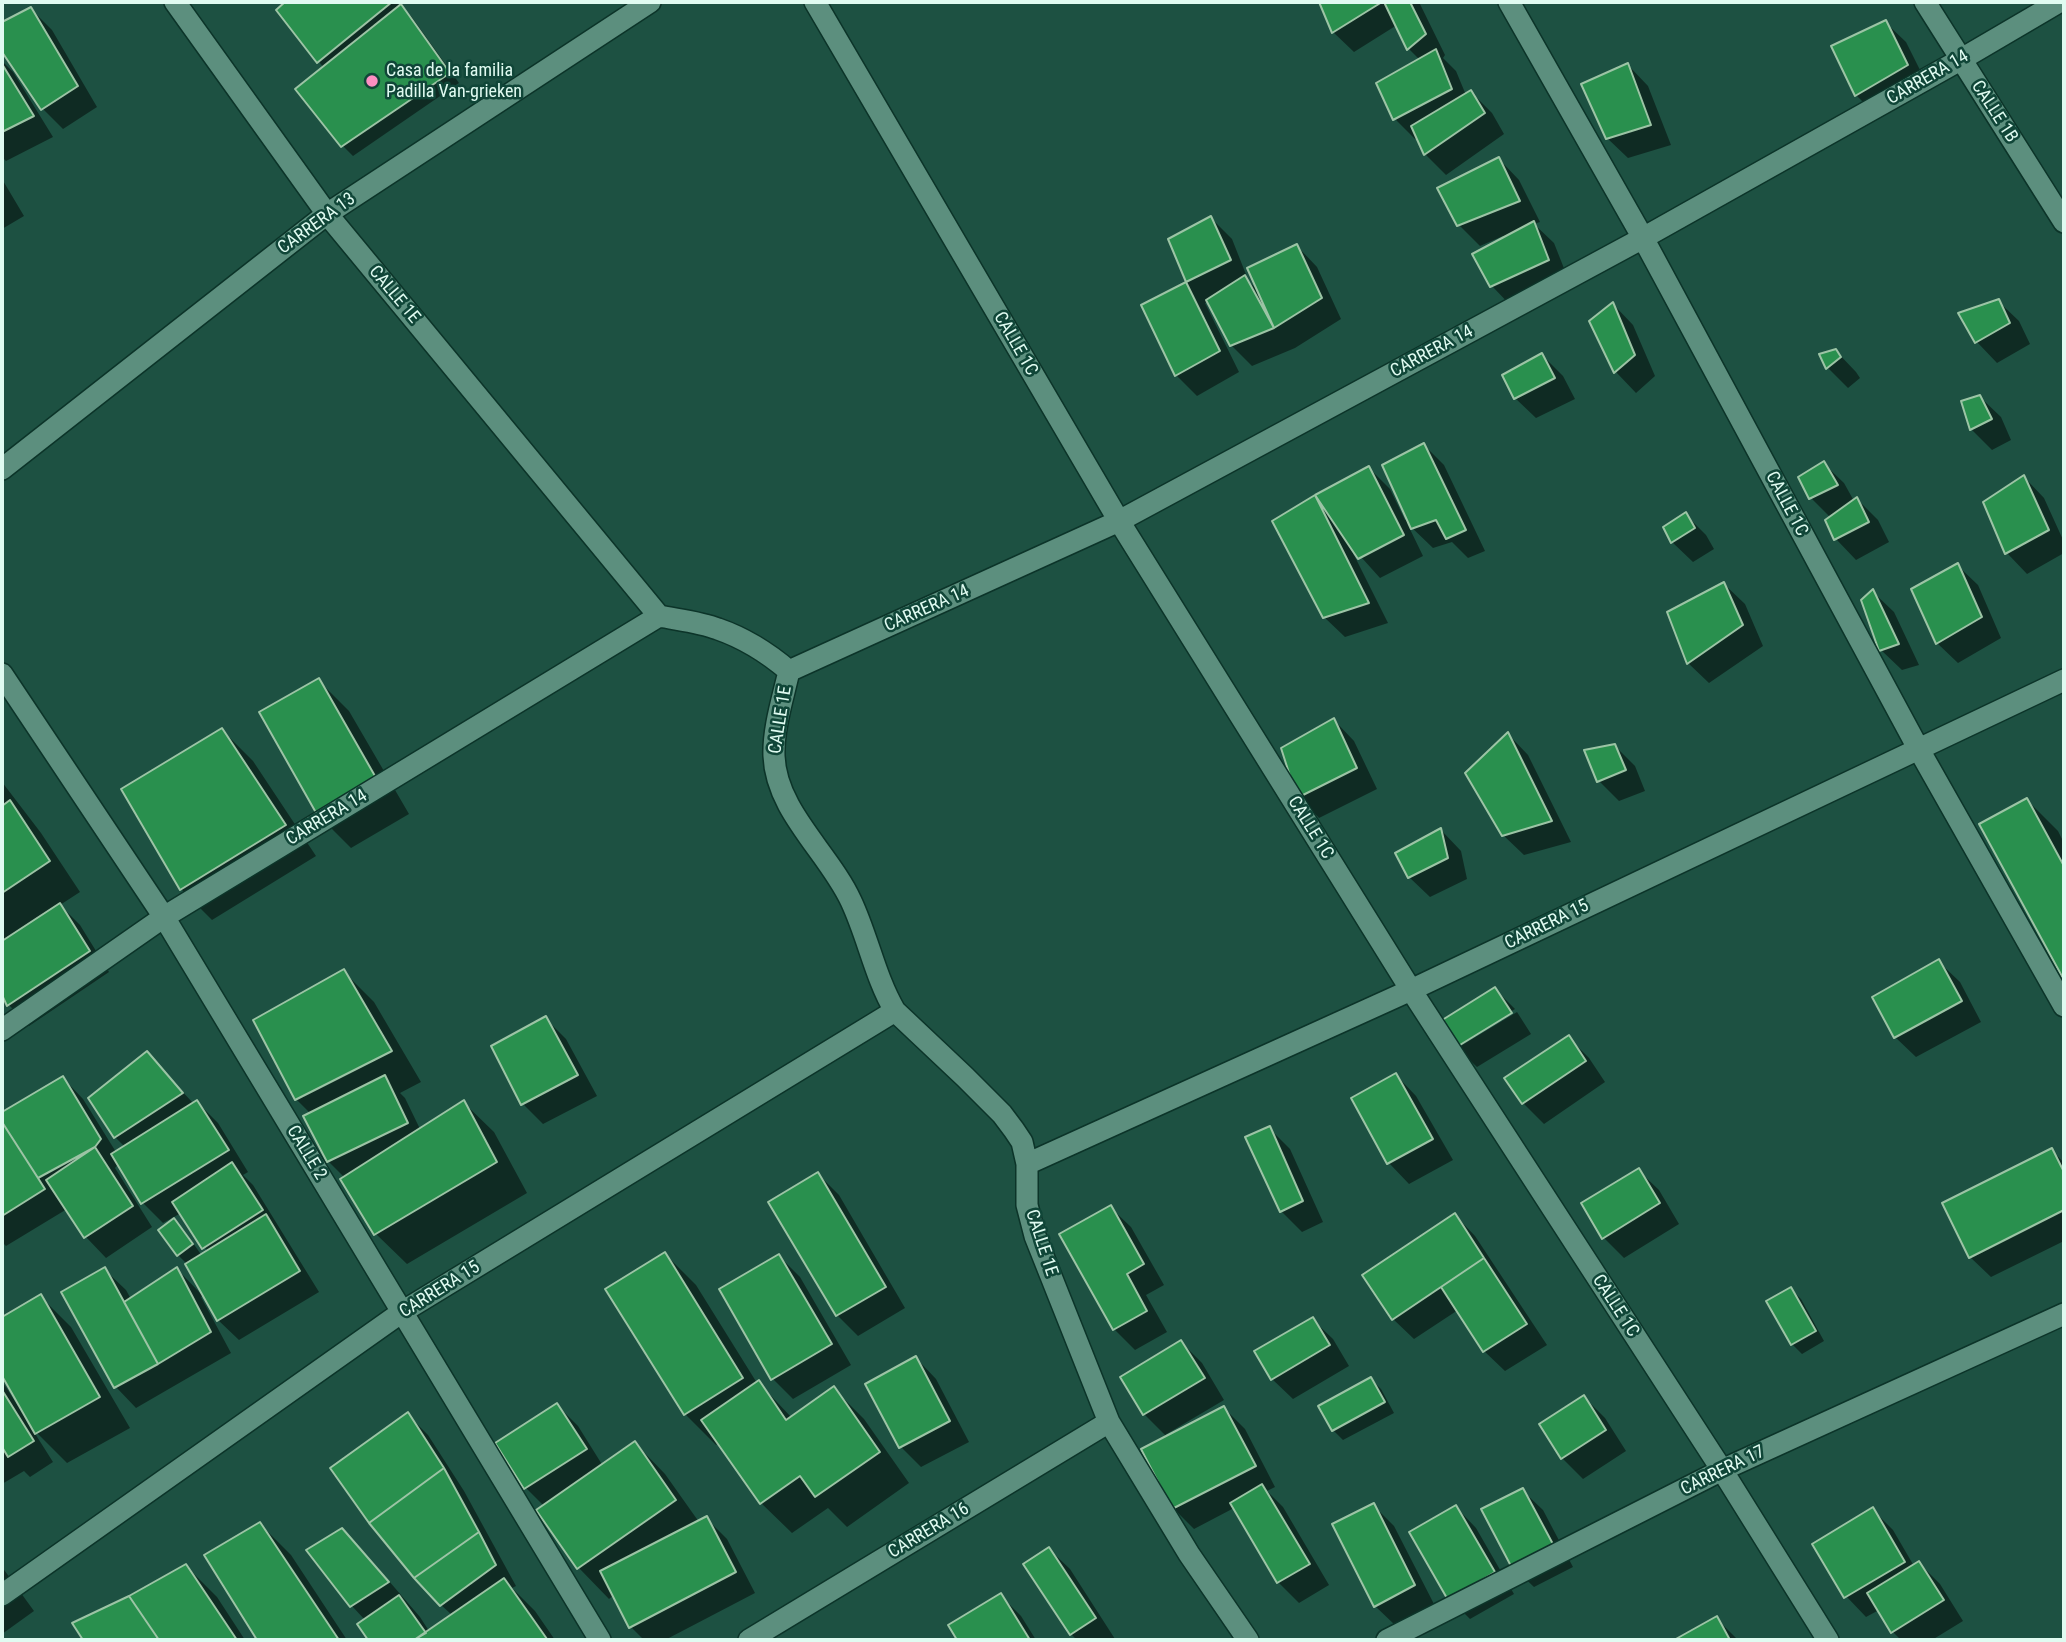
<!DOCTYPE html>
<html>
<head>
<meta charset="utf-8">
<style>
	body { margin:0 }
	#map { position:relative; width:2066px; height:1642px; overflow:hidden; background:#1d5142; font-family:"Roboto Condensed",sans-serif }
	canvas { display:block }
	.frame { position:absolute; inset:0; border:4px solid #e0fbf1; pointer-events:none }
</style>
</head>
<body>
<div id="map">
<canvas width="2066" height="1642"></canvas>
<div class="frame"></div>
</div>
<script>
const g = document.querySelector('canvas').getContext('2d');
g.lineJoin = 'round';
function fillPath(path, color) {
  g.fillStyle = color;
  g.fill(path, 'evenodd');
}
function trace(path, color, width, dash) {
  g.strokeStyle = color;
  g.lineWidth = width;
  g.lineCap = dash ? 'butt' : 'round';
  g.setLineDash(dash || []);
  g.stroke(path);
}
function write(font, color, halo, rows, align = 'center') {
  g.font = font + ' "Roboto Condensed",sans-serif';
  g.lineWidth = 5;
  g.setLineDash([]);
  g.textBaseline = 'middle';
  g.strokeStyle = halo;
  g.fillStyle = color;
  for (const [text, x, y, turn = 0] of rows) {
    g.save();
    g.translate(x, y);
    g.rotate((+turn || 0) * Math.PI / 180);
    g.textAlign = isNaN(turn) ? turn : align;
    if (halo) g.strokeText(text, 0, 0);
    g.fillText(text, 0, 0);
    g.restore();
  }
}
fillPath(new Path2D(`
	M288 2H396L411 16 459 83 353 156 343 146 324 68 279 11Z
	M1321 2H1419L1445 55 1443 58 1456 71 1466 95 1471 92 1492 113 1504 134 1446 175 1425 154 1418 138 1415 139 1395 119 1420 60 1409 49 1397 25 1354 52 1333 32Z
	M31 9 52 30 97 107 63 129 42 108 2 49V24Z
	M1885 22 1906 42 1928 86 1877 116 1856 95Z
	M2 61 13 72 53 137 6 161 2 157Z
	M1628 65 1648 86 1671 145 1628 158 1607 138Z
	M1499 159 1519 180 1540 222 1534 224 1554 243 1569 281 1512 307 1492 286 1475 254 1504 239 1503 236 1480 246 1459 225Z
	M2 179 24 216 2 229Z
	M1211 218 1232 239 1249 282 1260 292 1297 246 1317 267 1341 319 1295 348 1252 366 1231 345 1209 301 1205 303 1239 372 1197 396 1176 375 1143 306 1188 283 1170 240Z
	M1998 301 2019 321 2030 344 1997 363 1977 342 1961 314Z
	M1613 304 1633 325 1655 376 1636 393 1616 372 1591 322Z
	M1836 351 1856 372 1860 378 1848 388 1828 368 1822 355Z
	M1542 355 1563 376 1575 399 1536 418 1515 398Z
	M1980 397 2001 417 2011 440 1992 450 1971 429Z
	M1424 445 1444 465 1485 551 1468 558 1452 542 1433 548 1407 523 1423 556 1380 578 1353 548 1351 549 1388 623 1345 637 1324 617 1274 521 1369 468 1390 489 1405 520 1408 518Z
	M1823 463 1844 483 1854 501 1857 499 1878 520 1889 542 1856 560 1836 539 1827 520 1831 518 1811 498 1800 478Z
	M2024 477 2044 498 2064 542V553L2027 574 2007 553 1985 503Z
	M1686 515 1706 535 1714 549 1693 562 1672 542Z
	M1957 565 1978 585 2001 638 1958 663 1937 643Z
	M1724 584 1745 604 1763 646 1709 683 1688 663Z
	M1873 592 1894 612 1919 665 1902 670 1881 650Z
	M318 680 349 711 409 814 351 848 320 817Z
	M1334 720 1354 741 1377 789 1319 818 1299 797Z
	M222 730 253 761 316 856 212 920 181 889Z
	M1508 734 1528 755 1571 842 1524 855 1503 835Z
	M1614 745 1635 766 1645 791 1619 801 1599 781Z
	M2 782 41 833 80 892 60 905 80 925 109 972 29 1026 9 1005 2 991Z
	M2027 800 2058 831 2064 843V977L1981 825Z
	M1441 830 1461 851 1467 879 1430 897 1409 877Z
	M1939 962 1960 982 1981 1022 1916 1057 1895 1037Z
	M343 971 374 1002 421 1082 400 1093 405 1098 420 1129 463 1102 494 1132 527 1193 407 1264 376 1234 345 1178 328 1161 306 1116 311 1114 296 1099Z
	M1495 989 1515 1009 1459 1043V1047L1517 1012 1531 1034 1477 1067 1456 1047Z
	M545 1018 566 1039 597 1096 543 1124 523 1104Z
	M1568 1037 1589 1058 1605 1082 1544 1124 1523 1103Z
	M146 1053 194 1104 197 1102 218 1123 248 1172 243 1175 253 1185 319 1292 239 1340 218 1320 204 1295 201 1297 231 1353 136 1408 116 1387 64 1293 105 1270 126 1290 131 1299 177 1269 202 1295 188 1265 178 1255 174 1220 184 1230 202 1256 208 1252 181 1213 163 1223 143 1203 119 1163 115 1168 152 1227 106 1258 86 1237 67 1209 6 1246 2 1242V1115L63 1078 83 1099 116 1152 125 1147 115 1137Z
	M1396 1075 1416 1096 1453 1160 1409 1184 1389 1163 1353 1099Z
	M1269 1128 1290 1149 1323 1222 1302 1232 1281 1211Z
	M2052 1150 2064 1163V1241L1991 1277 1970 1257Z
	M1638 1170 1659 1190 1679 1224 1624 1258 1603 1237Z
	M818 1174 839 1195 905 1308 858 1336 837 1315Z
	M1110 1207 1131 1227 1164 1285 1146 1295 1167 1332 1135 1350 1114 1329Z
	M1455 1215 1475 1236 1547 1345 1505 1371 1484 1351 1458 1310 1414 1339 1393 1319Z
	M665 1254 696 1285 757 1383 758 1382 792 1418 834 1389 864 1419 909 1483 847 1527 828 1508 792 1533 761 1503 719 1443 716 1445 685 1414Z
	M779 1256 800 1277 851 1365 793 1399 773 1379Z
	M1791 1289 1801 1299 1824 1341 1802 1354 1792 1344Z
	M41 1297 71 1327 130 1428 67 1463 35 1431 34 1432 53 1462 30 1477 24 1471 2 1484V1381L18 1406 20 1404 2 1372V1319Z
	M1312 1319 1333 1339 1349 1366 1293 1399 1272 1379Z
	M1181 1342 1202 1363 1224 1400 1165 1435 1144 1414Z
	M916 1358 936 1379 969 1442 921 1467 901 1447Z
	M1371 1379 1381 1389 1394 1413 1343 1440 1333 1430 1320 1407Z
	M1584 1397 1605 1418 1626 1451 1583 1479 1562 1458Z
	M557 1405 578 1426 603 1466 635 1443 665 1474 699 1522 706 1518 727 1539 755 1593 665 1640H644L631 1627 614 1595 609 1599 579 1568 539 1511 545 1507 526 1488Z
	M1224 1408 1245 1429 1275 1487 1267 1491 1283 1507 1329 1585 1299 1603 1278 1582 1234 1508 1194 1529 1173 1508Z
	M408 1415 428 1435 464 1491 516 1586 512 1588 535 1611 555 1640H370L359 1624 365 1620 352 1606 309 1550 342 1530 363 1551 420 1617 429 1631 452 1615 441 1605Z
	M1522 1490 1543 1510 1573 1567 1534 1587 1513 1567Z
	M1374 1506 1394 1526 1435 1606 1396 1626 1375 1606Z
	M1456 1507 1476 1528 1514 1594 1470 1619 1450 1599Z
	M1872 1509 1893 1530 1914 1566 1919 1563 1940 1584 1963 1621 1932 1640H1901L1892 1631 1879 1610 1866 1617 1846 1596Z
	M260 1524 291 1555 347 1640H260L207 1556Z
	M1049 1549 1070 1569 1115 1639 1077 1640 1071 1634Z
	M186 1566 217 1597 245 1640H85L74 1624 130 1597Z
	M2 1567 34 1611 2 1634Z
	M1000 1595 1021 1616 1036 1640H959L951 1626Z
	M1717 1619 1738 1640H1678Z`), '#0007');
const building = new Path2D(`
	M285 2H392L317 63 276 10Z
	M1319 2H1382L1332 33Z
	M1384 2H1410L1426 34 1407 50Z
	M401 4 450 73 341 147 295 89Z
	M31 7 78 86 41 110 2 52V22Z
	M1886 20 1908 65 1855 96 1831 46Z
	M1436 49 1452 89 1393 120 1376 83Z
	M1628 63 1651 125 1606 139 1581 84Z
	M2 64 34 116 2 132Z
	M1471 90 1485 113 1424 155 1411 126Z
	M1499 157 1520 201 1457 226 1437 188Z
	M1211 216 1231 260 1186 282 1168 239Z
	M1534 221 1549 260 1490 287 1472 254Z
	M1297 244 1322 298 1274 328 1247 268Z
	M1245 275 1274 328 1230 346 1206 300Z
	M1186 282 1220 351 1175 376 1141 305Z
	M1999 299 2010 323 1975 343 1958 313Z
	M1613 302 1635 355 1614 373 1589 321Z
	M1836 349 1841 357 1826 369 1819 354Z
	M1542 353 1555 378 1514 399 1502 375Z
	M1980 395 1992 419 1970 430 1961 401Z
	M1424 443 1466 530 1446 539 1436 520 1411 529 1382 465Z
	M1824 461 1838 485 1809 499 1798 477Z
	M1369 466 1404 535 1358 559 1315 495Z
	M2024 475 2049 530 2005 554 1983 502Z
	M1315 495 1369 603 1323 618 1272 521Z
	M1857 497 1869 522 1834 540 1825 520Z
	M1686 512 1695 528 1671 543 1663 527Z
	M1958 563 1982 617 1936 644 1911 589Z
	M1724 582 1743 625 1687 664 1667 612Z
	M1873 589 1899 644 1879 651 1861 600Z
	M319 678 379 783 319 818 259 712Z
	M1334 718 1357 768 1297 798 1281 748Z
	M222 728 286 825 180 890 121 789Z
	M1508 732 1552 821 1502 836 1465 773Z
	M1615 744 1626 770 1597 782 1584 750Z
	M2027 798 2064 866V980L1979 824Z
	M10 800 50 861 2 893V806Z
	M1441 828 1448 858 1408 878 1395 853Z
	M60 903 90 951 7 1006 2 995V941Z
	M1939 959 1962 1001 1894 1038 1872 997Z
	M344 969 392 1051 295 1100 253 1020Z
	M1495 987 1512 1013 1455 1048 1439 1022Z
	M546 1016 578 1075 521 1105 491 1046Z
	M1569 1035 1586 1061 1522 1104 1504 1078Z
	M147 1051 183 1093 114 1138 88 1098Z
	M1396 1073 1433 1139 1387 1164 1351 1098Z
	M385 1075 408 1123 327 1162 303 1116Z
	M63 1076 101 1139 95 1147 38 1178 2 1122V1112Z
	M197 1100 229 1150 141 1204 111 1154Z
	M464 1100 497 1162 374 1235 340 1179Z
	M2 1122 45 1189 2 1216Z
	M1270 1126 1303 1201 1280 1212 1245 1137Z
	M95 1147 133 1206 84 1238 46 1180Z
	M2052 1148 2064 1172V1210L1969 1258 1942 1203Z
	M232 1162 263 1210 202 1249 172 1202Z
	M1639 1168 1660 1203 1602 1239 1581 1203Z
	M818 1172 886 1287 836 1316 768 1202Z
	M1111 1205 1144 1264 1127 1274 1147 1311 1113 1330 1059 1234Z
	M1455 1213 1484 1258 1392 1320 1362 1275Z
	M266 1214 300 1271 217 1321 185 1264Z
	M174 1218 193 1244 177 1256 158 1230Z
	M665 1252 743 1378 684 1415 605 1289Z
	M779 1254 832 1344 771 1380 719 1289Z
	M1484 1258 1527 1324 1483 1352 1441 1287Z
	M105 1267 158 1364 114 1388 61 1292Z
	M177 1267 211 1332 158 1364 124 1302Z
	M1791 1287 1816 1331 1791 1345 1766 1301Z
	M41 1294 100 1397 35 1434 2 1376V1317Z
	M1313 1317 1330 1345 1271 1380 1254 1351Z
	M1181 1340 1205 1378 1143 1415 1120 1377Z
	M916 1356 950 1421 899 1448 865 1384Z
	M1371 1377 1385 1402 1332 1431 1318 1406Z
	M759 1380 786 1420 834 1386 880 1452 815 1497 800 1476 760 1504 701 1420Z
	M2 1390 34 1441 8 1457 2 1447Z
	M1584 1395 1606 1430 1561 1459 1539 1424Z
	M557 1403 587 1449 524 1489 495 1443Z
	M1224 1406 1256 1466 1172 1509 1141 1449Z
	M408 1412 444 1468 369 1523 330 1468Z
	M635 1441 676 1500 577 1569 536 1510Z
	M444 1468 479 1532 414 1578 369 1523Z
	M1262 1484 1310 1564 1277 1583 1230 1503Z
	M1523 1488 1554 1546 1512 1568 1481 1509Z
	M1374 1503 1415 1585 1374 1607 1332 1524Z
	M1456 1505 1495 1572 1448 1600 1409 1532Z
	M1873 1507 1905 1562 1844 1598 1812 1544Z
	M707 1516 736 1572 629 1628 600 1571Z
	M260 1522 339 1640H257L204 1555Z
	M342 1528 389 1582 350 1607 306 1550Z
	M479 1532 496 1565 440 1606 414 1578Z
	M1049 1547 1096 1618 1070 1635 1023 1564Z
	M1919 1561 1944 1600 1891 1633 1867 1593Z
	M186 1564 237 1640H159L129 1596Z
	M504 1578 547 1639 546 1640H414Z
	M1001 1593 1030 1640H957L948 1625Z
	M399 1595 426 1633 414 1640H368L357 1624Z
	M129 1596 159 1640H83L72 1623Z
	M1717 1616 1730 1640H1674Z`);
fillPath(building, '#29904e');
trace(building, '#9cc4a5', 2);
const street = new Path2D(`
	M175 2 327 214 659 616C679 620 700 622 718 629 744 638 768 653 789 671
	M815 2 1119 521 1411 990 1722 1470 1828 1640
	M1509 2 1643 238 1918 748 2064 1006
	M1925 2 2064 222
	M2 469 327 214 650 2
	M789 671 1119 521 1643 238 1960 60 2059 2
	M789 671C783 698 773 728 774 756 776 811 829 853 851 901 868 937 875 977 895 1011L965 1077 1002 1114 1014 1130 1022 1142 1027 1164V1205L1035 1236 1109 1422 1189 1554 1248 1640
	M2 674 164 917 600 1640
	M2 1030 164 917 659 616
	M1027 1164 1411 990 2064 680
	M2 1595 402 1312 895 1011
	M749 1640 1109 1422
	M1387 1640 1722 1470 2064 1314`);
trace(street, '#0c3429', 24);
trace(street, '#5c8f7e', 21);
for (const [x, y, r, color] of [
	[372,81,7,"#fc8fc2"]
]) {
  const dot = new Path2D();
  dot.arc(x, y, r, 0, 2 * Math.PI);
  g.fillStyle = color;
  g.fill(dot);
  trace(dot, '#104638', 2.5);
}
write('18px', '#e0fbf1', '#104638', [
	["Casa de la familia",386,71],
	["Padilla Van-grieken",386,92]
], 'left');
write('18px', '#e0fbf1', '#104638', [
	["CARRERA 14",1928,78,-30],
	["CALLE 1B",1994,112,57],
	["CARRERA 13",317,224,-36],
	["CALLE 1E",394,295,50],
	["CALLE 1C",1015,344,60],
	["CARRERA 14",1432,352,-28],
	["CALLE 1C",1786,504,62],
	["CARRERA 14",927,609,-24],
	["CALLE 1E",781,720,-81],
	["CARRERA 14",327,818,-31],
	["CALLE 1C",1310,828,58],
	["CARRERA 15",1547,925,-26],
	["CALLE 2",306,1153,59],
	["CALLE 1E",1041,1243,72],
	["CARRERA 15",440,1290,-32],
	["CALLE 1C",1615,1306,57],
	["CARRERA 17",1723,1471,-26],
	["CARRERA 16",929,1531,-31]
]);
</script>
</body>
</html>
